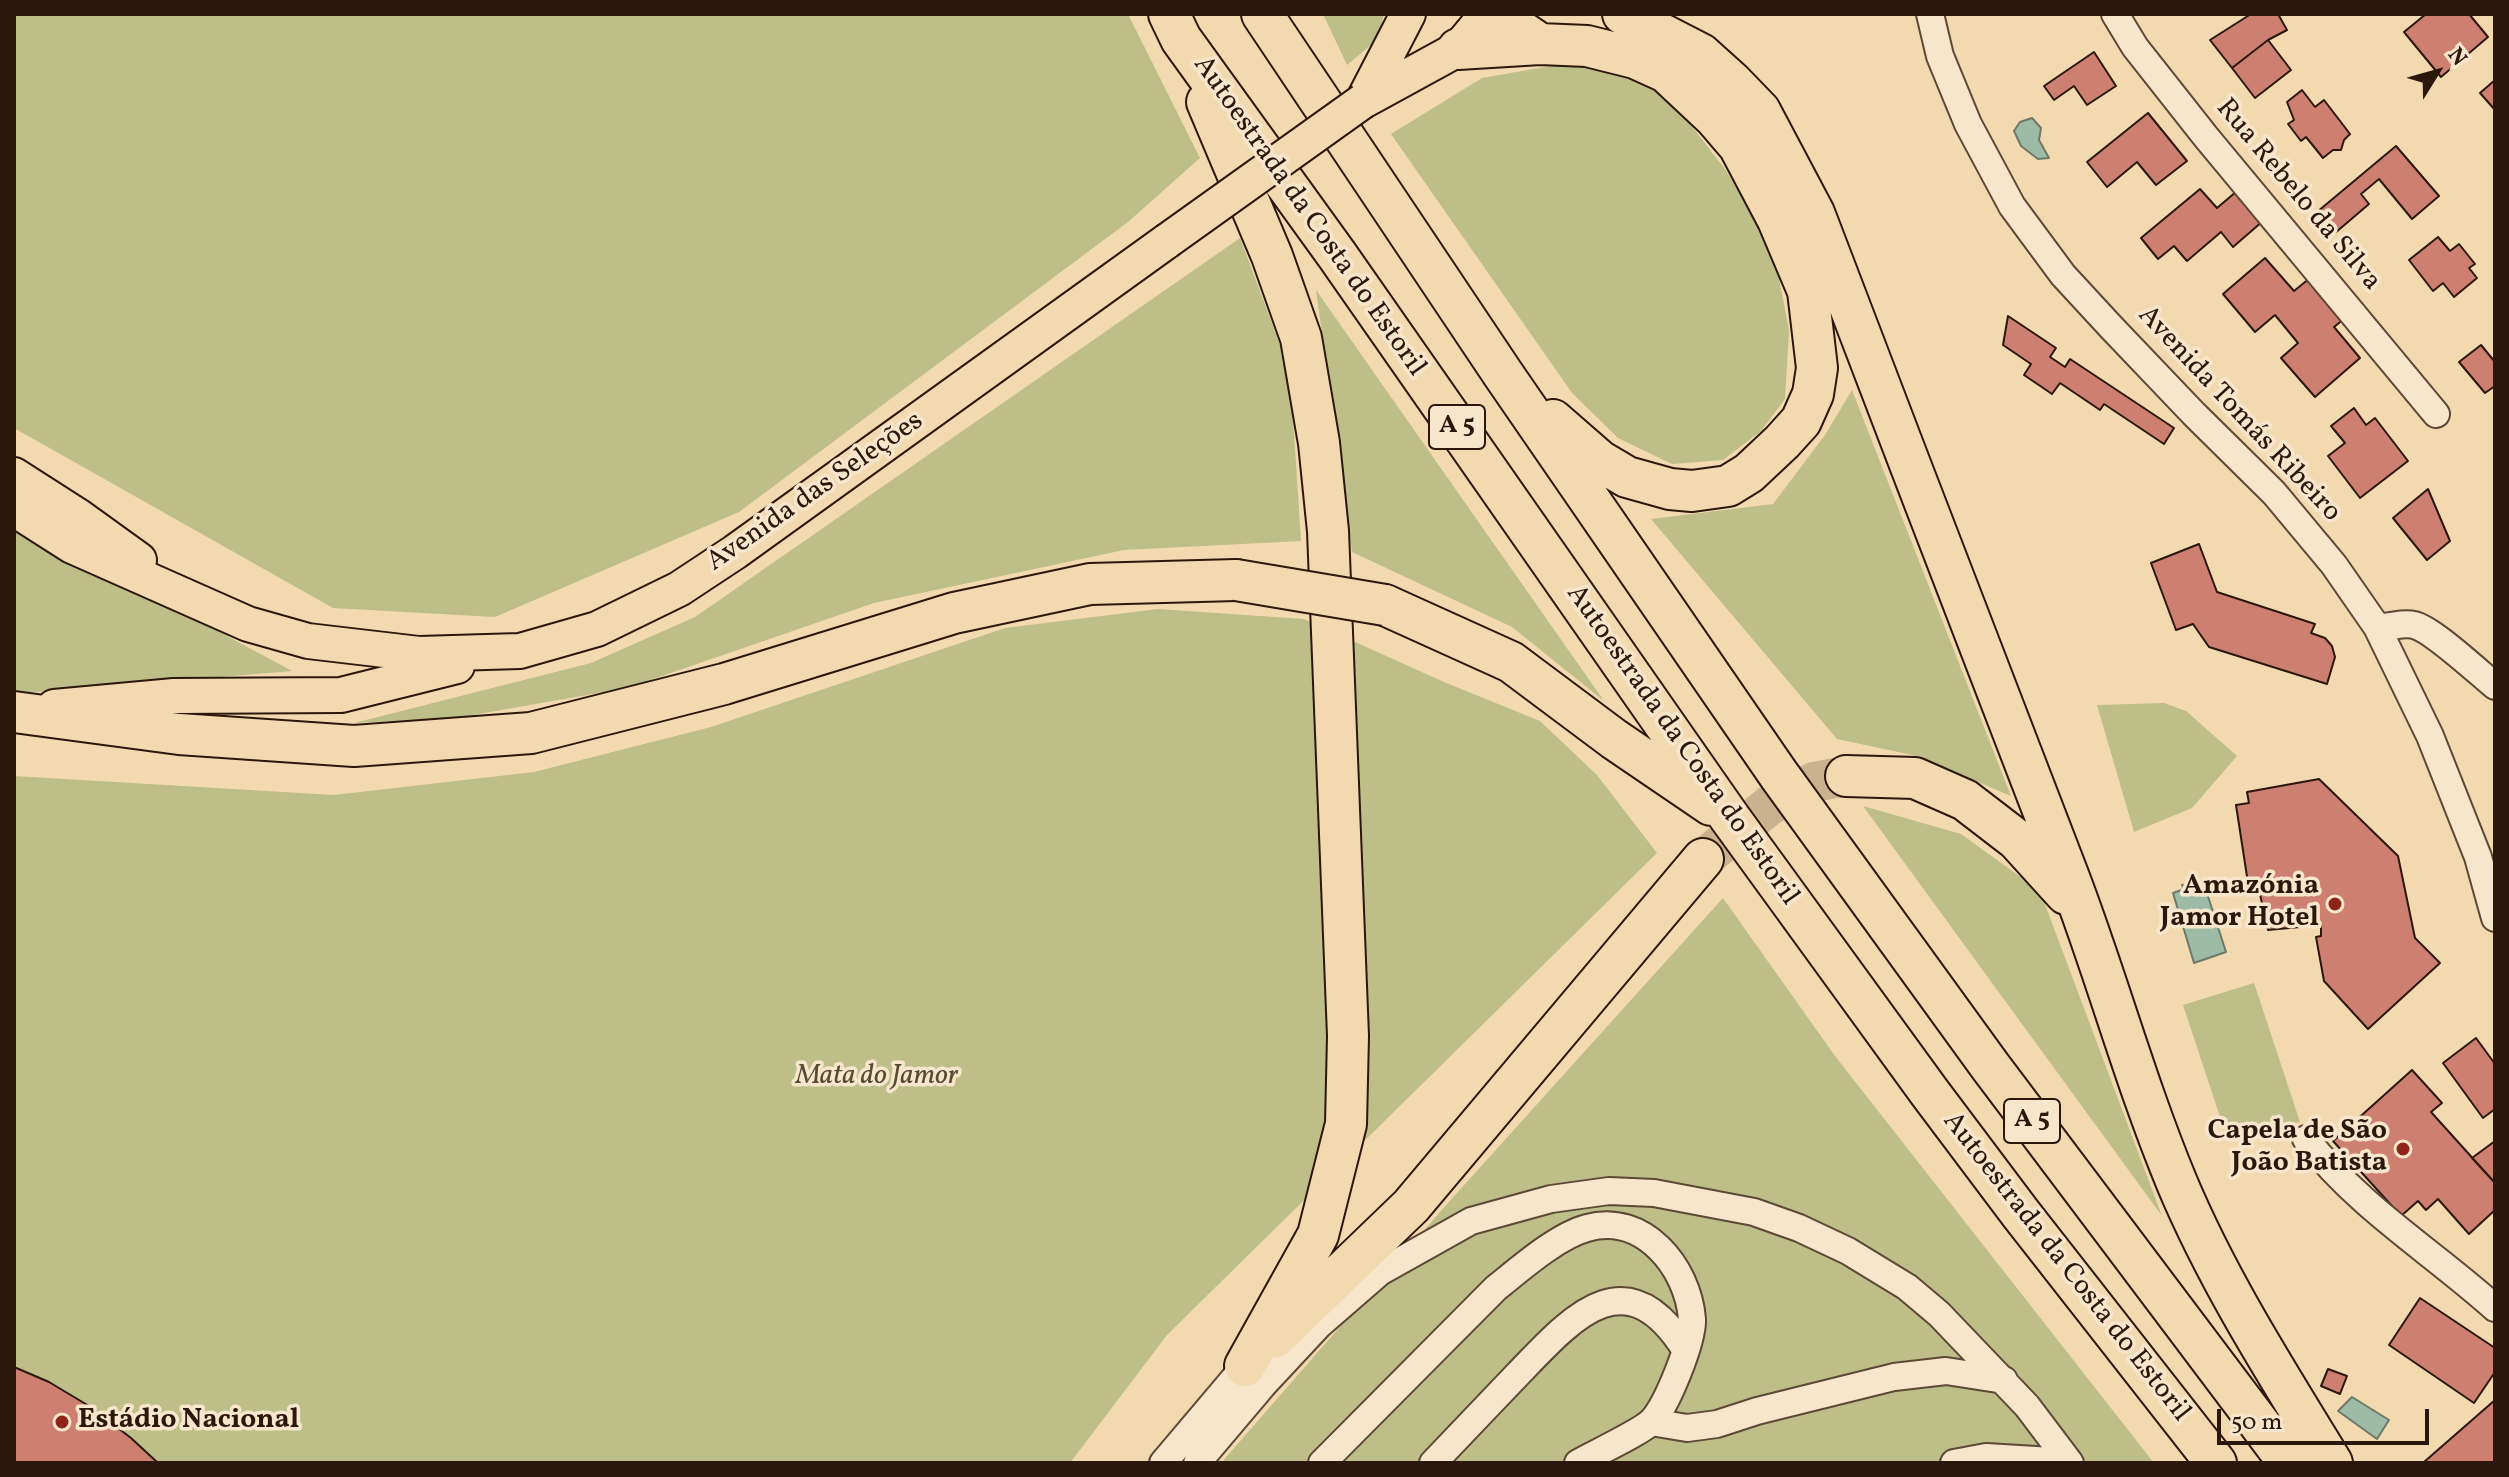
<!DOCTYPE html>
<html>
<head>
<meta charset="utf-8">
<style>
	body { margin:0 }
	#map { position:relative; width:2509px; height:1477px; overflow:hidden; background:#f3d9b0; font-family:Vollkorn,serif }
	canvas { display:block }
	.frame { position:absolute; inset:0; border:16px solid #2b170c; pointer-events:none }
	.north { position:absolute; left:2397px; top:32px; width:80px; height:80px; -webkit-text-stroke:6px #f7e6cc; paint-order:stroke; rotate:53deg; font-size:22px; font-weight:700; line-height:32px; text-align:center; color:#2b170c }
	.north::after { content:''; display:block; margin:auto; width:28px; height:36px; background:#2b170c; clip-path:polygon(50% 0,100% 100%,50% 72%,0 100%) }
	.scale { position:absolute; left:2217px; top:1409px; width:212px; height:36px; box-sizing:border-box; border:4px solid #2b170c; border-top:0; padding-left:10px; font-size:24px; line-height:28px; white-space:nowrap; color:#2b170c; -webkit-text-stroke:6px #f7e6cc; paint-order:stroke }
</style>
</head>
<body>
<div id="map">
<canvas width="2509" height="1477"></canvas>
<div class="frame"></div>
<div class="north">N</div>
<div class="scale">50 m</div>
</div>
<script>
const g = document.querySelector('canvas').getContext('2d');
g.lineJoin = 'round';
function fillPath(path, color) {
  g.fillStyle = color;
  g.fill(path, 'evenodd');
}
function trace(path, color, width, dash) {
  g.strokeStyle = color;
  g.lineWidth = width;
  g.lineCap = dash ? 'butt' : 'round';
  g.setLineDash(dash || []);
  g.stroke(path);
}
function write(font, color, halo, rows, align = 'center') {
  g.font = font + ' Vollkorn,serif';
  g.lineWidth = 7;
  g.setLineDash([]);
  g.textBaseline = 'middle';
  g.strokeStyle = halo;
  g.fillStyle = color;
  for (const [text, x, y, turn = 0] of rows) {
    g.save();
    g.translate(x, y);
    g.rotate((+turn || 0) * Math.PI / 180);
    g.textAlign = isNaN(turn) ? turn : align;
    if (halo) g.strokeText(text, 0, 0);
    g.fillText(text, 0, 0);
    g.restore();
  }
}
fillPath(new Path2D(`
	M14 14H1128L1200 158 1128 222 739 512 495 617 333 608 14 428Z
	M1323 14H1384L1377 40 1347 65Z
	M1573 62 1634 75 1679 110 1725 169 1774 251 1789 331 1785 399 1761 431 1723 460 1672 464 1618 438 1572 393 1391 134 1482 78Z
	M1240 238 1290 371 1301 541 1124 550 874 603 627 688 456 718 354 723 591 663 695 617Z
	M1316 290 1604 701 1512 627 1352 552Z
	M1852 390 2011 796 1917 756 1837 739 1651 519 1773 504 1825 435Z
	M14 521 292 671 14 694Z
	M1158 609 1304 619 1444 682 1540 721 1597 775 1657 853 1167 1335 1070 1463H14V776L334 795 534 772 711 727 1005 628Z
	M2164 703 2186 711 2237 756 2192 808 2134 832 2097 705Z
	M1863 806 1961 834 2040 891 2162 1216Z
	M1723 898 1835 1056 2154 1463H1221L1447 1204Z
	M2254 983 2300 1122 2227 1138 2183 1005Z`), '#bebe89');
const water = new Path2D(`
	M2032 118 2041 128 2039 140 2049 158 2038 159 2021 146 2014 131 2020 122Z
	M2190 884 2193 887 2204 884 2226 952 2194 963 2173 893 2184 889 2182 885Z
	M2352 1397 2389 1420 2377 1439 2338 1411Z`);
fillPath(water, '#9dbba6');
trace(water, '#6f7968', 2);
const building = new Path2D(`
	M2251 14H2278L2287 30 2268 40 2232 68 2210 40Z
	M2426 14H2469L2488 37 2441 77 2404 32Z
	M2268 40 2291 70 2255 98 2232 68Z
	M2094 52 2116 86 2087 105 2074 86 2054 100 2044 86Z
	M2495 80V110L2480 93Z
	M2302 90 2315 107 2324 100 2350 134 2344 140 2341 150H2333L2323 158 2306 137 2301 141 2288 124 2294 120 2287 102Z
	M2148 113 2187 161 2156 185 2137 162 2107 187 2087 162Z
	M2396 146 2439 196 2412 219 2379 179 2361 194 2369 204 2335 233 2317 212Z
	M2200 189 2217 208 2237 191 2263 221 2233 247 2221 232 2187 261 2174 246 2158 259 2141 238Z
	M2438 237 2450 251 2459 244 2475 264 2469 268 2477 278 2454 297 2443 283 2433 291 2409 260Z
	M2265 258 2294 291 2310 278 2345 318 2334 327 2360 358 2315 397 2281 358 2298 343 2275 315 2255 332 2223 294Z
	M2008 316 2056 348 2050 357 2065 367 2070 359 2174 428 2164 444 2104 404 2100 410 2060 383 2052 394 2024 375 2031 364 2003 345Z
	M2481 345 2495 362V386L2485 393 2459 362Z
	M2354 408 2366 425 2375 418 2408 461 2360 498 2328 456 2345 443 2331 426Z
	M2428 489 2450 541 2427 560 2393 518Z
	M2199 544 2217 592 2315 624 2311 633 2325 638 2332 646 2335 657 2327 684 2209 647 2193 624 2176 630 2151 563Z
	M2319 779 2398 856 2415 938 2440 963 2368 1029 2324 981 2316 937 2321 936V925L2268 930 2257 881 2248 883 2236 805 2249 803 2247 792Z
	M2476 1038 2495 1064V1109L2483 1118 2443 1063Z
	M2412 1070 2442 1103 2431 1112 2495 1183V1210L2469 1234 2438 1199 2426 1210 2418 1201 2401 1216 2333 1141Z
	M2495 1141V1183L2472 1158Z
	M2420 1298 2495 1348V1372L2474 1403 2389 1345Z
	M14 1367 49 1382 89 1406 131 1438 158 1463H14Z
	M2328 1369 2347 1376 2340 1394 2321 1386Z
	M2495 1400V1463H2424V1462Z`);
fillPath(building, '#cd8070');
trace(building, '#2b170c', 2);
trace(new Path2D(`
	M1703 859 1770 805 1814 782 1846 776`), '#cbb28f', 40, [40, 20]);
const minor = new Path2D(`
	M1930 14 1940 56 1968 124 2012 206 2063 275 2111 327 2194 414 2274 493 2334 565 2377 627 2430 736 2478 857 2495 918
	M2115 14 2135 47 2206 137 2436 414
	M2377 627C2390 628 2402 622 2414 625 2432 629 2478 672 2495 686
	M2306 1139C2361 1209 2430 1250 2495 1308
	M1651 1422 1687 1428 1717 1424 1757 1411 1894 1377 1946 1371 2004 1380
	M1163 1463 1245 1366
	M1197 1463 1263 1385 1319 1325 1380 1272 1471 1221 1551 1199 1609 1191 1654 1193 1754 1212 1799 1228 1848 1251 1907 1287 1939 1314 2027 1406 2070 1463
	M1322 1463 1496 1288C1520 1269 1557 1236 1587 1228 1643 1212 1688 1267 1692 1319 1693 1341 1667 1405 1652 1421 1643 1431 1594 1454 1578 1463
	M1433 1463C1461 1434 1489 1404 1517 1375 1571 1319 1625 1255 1685 1349
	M1954 1463 1986 1457 2069 1462`);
const major = new Path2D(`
	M1363 101 1458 49 1487 14
	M1363 101 1408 14
	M14 475 78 516 139 560
	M14 509 72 546 248 624 308 641 419 654 520 651 597 629 679 589 735 552 1167 241
	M54 707 174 696 341 695 457 666`);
const highway = new Path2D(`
	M1169 14 1181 39 1337 255 1730 818 1930 1093 2021 1214 2216 1463
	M1262 14 1503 374 1779 775 1990 1066 2289 1463
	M1496 14 1540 44
	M1623 14 1701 54 1731 81 1760 111 1814 213C1898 434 1983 654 2068 875 2107 977 2135 1082 2177 1183 2218 1281 2277 1373 2332 1463
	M1458 49 1540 44 1587 46 1635 58 1666 72 1715 118 1739 146 1778 220 1808 291 1817 368 1813 394 1801 421 1782 442 1749 473 1728 486 1692 491 1670 489 1627 477 1600 461 1553 420
	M1207 102 1272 256 1301 338 1319 443 1328 531 1348 1036 1346 1124 1318 1235 1245 1366
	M1385 605 1511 662 1614 739 1711 805
	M14 712 179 734 354 746 531 733 724 684 954 613 1090 584 1236 580
	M1846 776 1915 778 1965 800 2017 840 2066 894
	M1274 1338 1411 1206 1703 859`);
trace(minor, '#5d4835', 30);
trace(major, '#2b170c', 38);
trace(highway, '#2b170c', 44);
trace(minor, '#f7e6cc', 26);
trace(major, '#f3d9b0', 34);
trace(highway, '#f3d9b0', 40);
const majorBridge = new Path2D(`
	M1167 241 1363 101`);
const highwayBridge = new Path2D(`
	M1236 580 1385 605`);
trace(majorBridge, '#2b170c', 38, []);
trace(highwayBridge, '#2b170c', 44, []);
trace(majorBridge, '#f3d9b0', 34);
trace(highwayBridge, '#f3d9b0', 40);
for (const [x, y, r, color] of [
	[2335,904,8,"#8f2418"],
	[2403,1149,8,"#8f2418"],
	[62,1422,8,"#8f2418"]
]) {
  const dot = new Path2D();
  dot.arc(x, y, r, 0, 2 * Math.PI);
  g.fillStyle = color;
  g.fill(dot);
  trace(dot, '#f7e6cc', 3);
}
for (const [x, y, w] of [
	[1457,427,56],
	[2032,1121,56]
]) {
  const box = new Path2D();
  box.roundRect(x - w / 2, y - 22, w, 44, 6);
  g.fillStyle = '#f7e6cc';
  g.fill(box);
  trace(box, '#2b170c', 2);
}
write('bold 26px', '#2b170c', null, [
	["A 5",1457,427],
	["A 5",2032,1121]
]);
write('28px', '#2b170c', '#f7e6cc', [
	["Rua Rebelo da Silva",2297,196,50],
	["Autoestrada da Costa do Estoril",1308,217,55],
	["Avenida Tomás Ribeiro",2238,415,47],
	["Avenida das Seleções",816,493,-35],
	["Autoestrada da Costa do Estoril",1681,746,55],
	["Autoestrada da Costa do Estoril",2065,1268,52]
]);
write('bold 28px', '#2b170c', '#f7e6cc', [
	["Amazónia",2319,888],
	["Jamor Hotel",2319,920],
	["Capela de São",2387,1133],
	["João Batista",2387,1165],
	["Estádio Nacional",78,1422,"left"]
], 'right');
write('italic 28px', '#574932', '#f7e6cc', [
	["Mata do Jamor",877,1078]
]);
</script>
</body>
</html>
